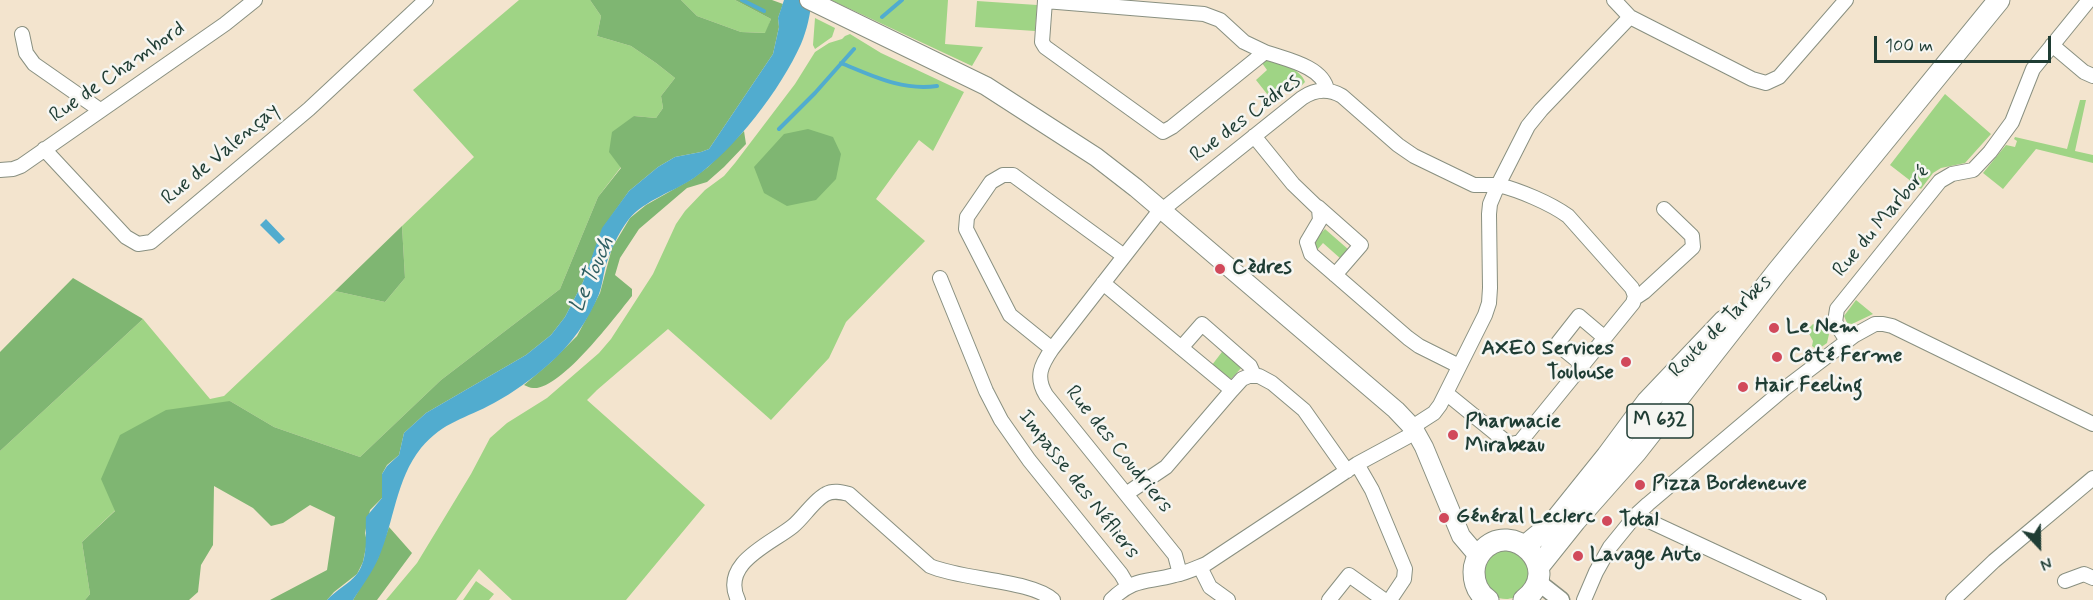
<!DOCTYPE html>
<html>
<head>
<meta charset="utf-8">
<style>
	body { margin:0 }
	#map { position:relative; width:2093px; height:600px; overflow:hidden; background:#f3e4ce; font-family:Mynerve,sans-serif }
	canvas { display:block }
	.north { position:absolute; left:2009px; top:516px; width:60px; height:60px; -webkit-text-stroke:4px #f6f6f2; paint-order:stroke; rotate:158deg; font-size:16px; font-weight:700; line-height:24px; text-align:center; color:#1f3d34 }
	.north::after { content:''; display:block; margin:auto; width:21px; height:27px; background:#1f3d34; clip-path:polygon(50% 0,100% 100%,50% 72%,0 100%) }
	.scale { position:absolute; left:1874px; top:36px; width:177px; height:27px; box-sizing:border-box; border:3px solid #1f3d34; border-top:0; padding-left:8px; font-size:18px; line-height:21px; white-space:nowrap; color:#1f3d34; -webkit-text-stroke:4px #f6f6f2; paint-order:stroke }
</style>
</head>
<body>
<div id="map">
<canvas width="2093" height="600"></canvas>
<div class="north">N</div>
<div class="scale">100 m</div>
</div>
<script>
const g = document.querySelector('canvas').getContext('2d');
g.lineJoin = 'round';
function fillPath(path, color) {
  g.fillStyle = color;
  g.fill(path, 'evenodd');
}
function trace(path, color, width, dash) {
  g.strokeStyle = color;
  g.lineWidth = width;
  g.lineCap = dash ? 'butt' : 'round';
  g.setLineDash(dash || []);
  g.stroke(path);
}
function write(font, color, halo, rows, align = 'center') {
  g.font = font + ' Mynerve,sans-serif';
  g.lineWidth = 5;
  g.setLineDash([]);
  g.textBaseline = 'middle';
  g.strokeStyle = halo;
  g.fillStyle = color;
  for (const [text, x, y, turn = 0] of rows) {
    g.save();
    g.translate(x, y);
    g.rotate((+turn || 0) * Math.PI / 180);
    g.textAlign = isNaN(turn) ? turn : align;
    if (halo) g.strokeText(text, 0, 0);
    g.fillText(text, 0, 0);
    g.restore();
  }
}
fillPath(new Path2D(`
	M519 0H590L601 16 597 36 631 46 656 63 675 78 661 96 663 108 656 118 634 116 621 167 598 197 560 289 441 380 360 457 274 427 230 401 82 542 90 594 85 600H0V451L143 319 210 399 224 396 335 291 385 302 405 278 402 226 474 157 413 90Z
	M681 0H735L771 19 766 33 741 32 697 16Z
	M831 0H948L945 44 983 47 972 66Z
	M977 1 1037 5 1035 31 975 27Z
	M815 18 835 28 832 37 815 49 813 45Z
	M850 34 881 53 964 92 933 151 919 140 876 199 925 241 846 322 829 358 771 420 668 329 597 390 587 400 705 505 626 600H512L479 569 456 600H386L417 563 471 474 490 438 507 423 547 398 599 353 611 339 653 274 676 224 685 211 705 190 724 176 735 163 795 84 815 52 829 43 842 39 845 36Z
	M1265 61C1278 61 1301 69 1305 82L1298 89 1292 82 1271 99 1256 80 1267 70 1262 63Z
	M1945 94 1991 134 1965 163 1941 168 1933 173 1921 189 1890 165Z
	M2080 100H2086L2075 151 2093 155V163L2036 149 2003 189 1983 173 2006 145 2015 147 2017 141 2014 139 2015 137 2067 149Z
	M1325 229 1349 250 1341 259 1323 243 1317 250C1312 241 1319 235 1325 229Z
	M1856 300 1873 314 1852 324 1847 323 1844 316Z
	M1813 324 1829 334 1827 343 1817 350 1812 346 1813 341 1807 330Z
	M1225 348 1243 366 1231 379 1212 365Z
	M1513 546 1533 572C1530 578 1527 588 1522 593 1519 597 1513 598 1508 599 1487 600 1485 583 1479 567L1489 552Z
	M476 581 494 594 489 600H463Z`), '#9fd485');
fillPath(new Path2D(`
	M590 0H681L697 16 741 32 765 33 771 19 735 0H772L783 4 778 18 779 27 773 54 709 149 701 152 675 157 658 167 629 191 603 228 583 282 565 317 551 335 526 355 426 413 404 433 399 455 387 465 382 474V498L370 510 365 533 367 542 363 562 357 574 334 592 327 600H270L327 570 335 517 310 505 283 523 271 526 253 508 214 486 213 545 201 565 198 592 189 600H85L90 594 82 542 115 511 101 479 120 435 166 410 230 401 274 427 360 457 441 380 560 289 598 197 621 168 609 152 612 132 634 116 656 118 663 108 661 96 675 78 656 63 631 46 597 36 601 16Z
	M808 129 833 137 841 154 836 179 816 200 787 206 764 193 754 167 784 134Z
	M744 131 746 144 724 167 707 182 687 188 639 229 620 258 615 275 632 289V296C615 317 560 391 533 388 530 388 527 386 524 385L551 362 577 336 600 293 612 248 630 218 646 205 692 179 708 167Z
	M402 226 405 278 385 302 335 291Z
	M73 278 143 319 0 451V352Z
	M389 527 412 553 377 600H353L378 558Z`), '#7fb672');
fillPath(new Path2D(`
	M784 0H812C810 15 807 30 801 44 781 89 735 149 694 178 673 192 645 200 629 219 618 233 610 251 605 268 603 277 602 286 599 294 588 321 571 345 549 364 532 379 514 392 494 403 465 419 444 421 421 448 396 479 394 522 379 557 372 573 362 586 353 600H327C336 590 349 584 357 574 369 558 365 535 366 517L382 498V474L387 466 399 455 404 433 426 413 526 355 551 335 565 317 583 282 602 228 629 191 658 167 675 157 701 152 709 149 773 54 779 27 778 18Z
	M266 219 285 239 279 244 260 225Z`), '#51accf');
trace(new Path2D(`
	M742 0 764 11
	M882 17 902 0
	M841 63C873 76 902 91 937 86
	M779 129 815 93 854 49`), '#51accf', 4);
const minor = new Path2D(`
	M1045 1 1204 14 1220 20 1244 42 1265 52 1172 127 1163 132 1045 47 1042 42Z
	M1630 17 1752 79 1766 83 1779 77 1846 0
	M22 34 26 53 34 64 100 110
	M2052 45 2084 72 2093 76
	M1265 52C1284 59 1323 66 1327 90
	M1254 136 1293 184 1319 209 1320 220 1307 242 1311 254 1408 338 1419 346 1459 366
	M44 149 126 237 138 244 151 242 309 109 426 0
	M0 170 13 169 21 166 225 24 255 0
	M1318 207 1361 245 1335 275
	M940 278 986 391 1001 420 1029 460 1121 574 1128 586
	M1103 283 1232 390 1242 379 1249 376H1259L1272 383 1304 410 1347 471
	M1635 298 1644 292 1693 247 1692 236 1664 209
	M1847 341 1835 322 1837 309 1940 181 1952 174 1973 170 1990 152 2012 122 2033 69 2089 0
	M1181 348 1202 324 1250 366 1254 375
	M1052 349 1010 315 966 229 967 217 991 182 1003 175H1013L1124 256
	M1583 365 1557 344 1579 316 1605 338
	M1446 393 1505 441 1511 444 1520 442 1633 303 1635 296 1632 288 1568 216C1550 203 1519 190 1498 185L1528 126 1541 110 1630 17 1614 0
	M1357 464 1372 490 1405 569 1404 579 1390 600
	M1126 494 1166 467 1232 390
	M1636 515 1819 600
	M1200 567 1210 587 1228 600
	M2065 581 2084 574 2093 578
	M738 600C720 563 771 544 793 526 803 518 815 499 826 494 833 490 841 492 849 494L930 566C962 580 1031 580 1053 600
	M1111 600C1135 577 1146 583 1175 575 1186 573 1196 568 1206 564L1357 464 1407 437 1420 422 1434 413 1440 405 1485 315 1489 303 1490 288 1489 214 1490 204 1498 185H1474L1414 156 1398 145 1342 96C1328 88 1315 89 1302 98L1157 214 1052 349C1041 365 1035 377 1046 395L1175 555 1180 574
	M1329 600 1349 575 1384 600
	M1584 600 1596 572 1610 547 1636 515 1648 504 1784 389 1855 335 1875 324H1883L1892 326 2093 424
	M1953 600 1994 561 2093 478`);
const tertiary = new Path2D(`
	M1538 582 1561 600`);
const secondary = new Path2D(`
	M809 0 986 86 1096 157 1136 188 1396 410 1414 429 1424 447 1461 536 1478 556`);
const primary = new Path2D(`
	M1525 546 1554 522 1607 456 1647 402 1724 321
	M1539 566 1575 521 1636 452 1777 272 1999 0
	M1488 600C1479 594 1474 584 1474 572 1474 564 1477 557 1482 551 1512 517 1565 569 1524 600`);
trace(minor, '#899081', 16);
trace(tertiary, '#899081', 19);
trace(secondary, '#899081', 20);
trace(primary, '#899081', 23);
trace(minor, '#fff', 14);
trace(tertiary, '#fff', 16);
trace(secondary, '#fff', 18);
trace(primary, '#fff', 21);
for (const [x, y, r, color] of [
	[1220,269,6,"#d1495b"],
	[1774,328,6,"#d1495b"],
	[1777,357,6,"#d1495b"],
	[1626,362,6,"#d1495b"],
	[1743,387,6,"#d1495b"],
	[1453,435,6,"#d1495b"],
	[1640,485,6,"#d1495b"],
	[1444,518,6,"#d1495b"],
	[1607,521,6,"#d1495b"],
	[1578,556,6,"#d1495b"]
]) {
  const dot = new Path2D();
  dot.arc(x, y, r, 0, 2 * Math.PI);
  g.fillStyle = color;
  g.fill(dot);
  trace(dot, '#f6f6f2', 2);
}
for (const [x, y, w] of [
	[1660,421,66]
]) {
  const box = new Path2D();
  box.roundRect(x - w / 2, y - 17, w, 34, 4.5);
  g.fillStyle = '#f6f6f2';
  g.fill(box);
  trace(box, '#1f3d34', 1.5);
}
write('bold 20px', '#1f3d34', null, [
	["M 632",1660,421]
]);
write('21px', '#1f3d34', '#f6f6f2', [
	["Rue de Chambord",118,73,-35],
	["Rue des Cèdres",1246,119,-37],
	["Rue de Valençay",221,155,-40],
	["Rue du Marboré",1882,222,-50],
	["Route de Tarbes",1721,327,-45],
	["Rue des Coudriers",1118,450,51],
	["Impasse des Néfliers",1078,485,52]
]);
write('bold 21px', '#1f3d34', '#f6f6f2', [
	["Cèdres",1232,269],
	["Le Nem",1786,328],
	["AXEO Services",1614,350,"right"],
	["Toulouse",1614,374,"right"],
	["Côté Ferme",1789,357],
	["Hair Feeling",1755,387],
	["Pharmacie",1465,423],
	["Mirabeau",1465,447],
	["Pizza Bordeneuve",1652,485],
	["Général Leclerc",1456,518],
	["Total",1619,521],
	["Lavage Auto",1590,556]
], 'left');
write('italic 22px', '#2e5e62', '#f6f6f2', [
	["Le Touch",593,275,-66]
]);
</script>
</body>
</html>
